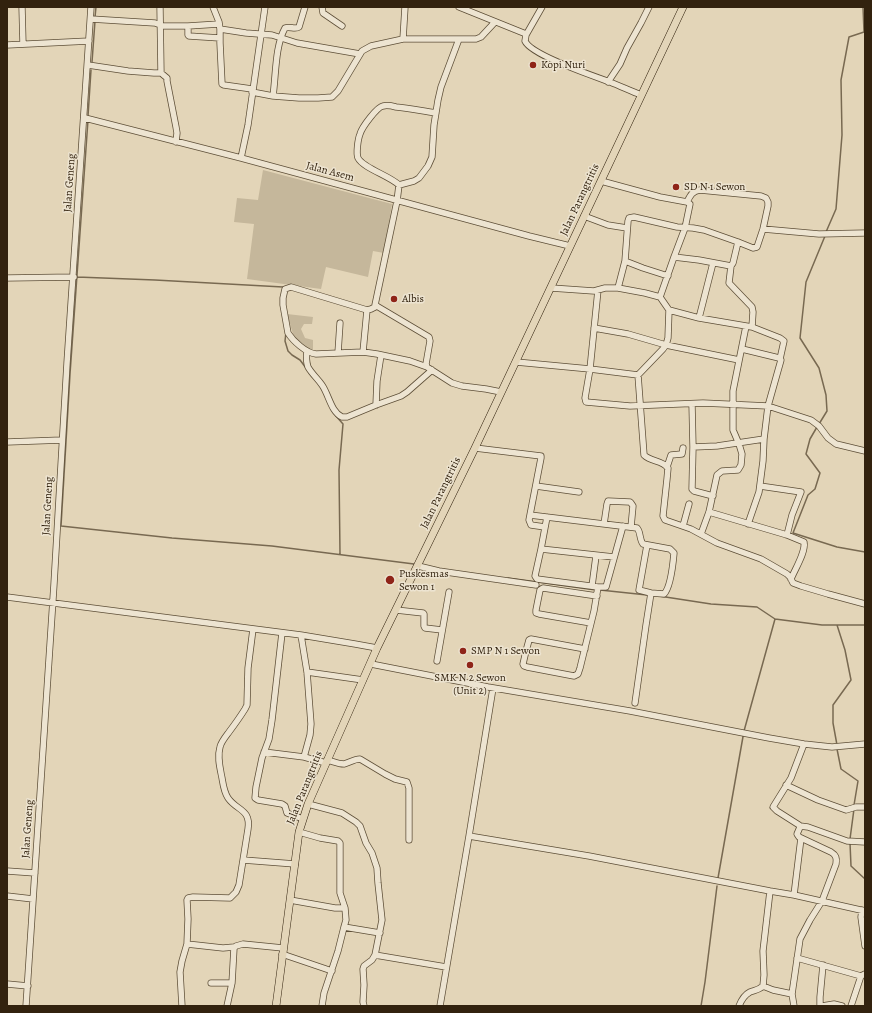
<!DOCTYPE html>
<html>
<head>
<meta charset="utf-8">
<style>
	body { margin:0 }
	#map { position:relative; width:872px; height:1013px; overflow:hidden; background:#e3d5b8; font-family:Alegreya,serif }
	canvas { display:block }
	.frame { position:absolute; inset:0; border:8px solid #32220e; pointer-events:none }
</style>
</head>
<body>
<div id="map">
<canvas width="872" height="1013"></canvas>
<div class="frame"></div>
</div>
<script>
const g = document.querySelector('canvas').getContext('2d');
g.lineJoin = 'round';
function fillPath(path, color) {
  g.fillStyle = color;
  g.fill(path, 'evenodd');
}
function trace(path, color, width, dash) {
  g.strokeStyle = color;
  g.lineWidth = width;
  g.lineCap = dash ? 'butt' : 'round';
  g.setLineDash(dash || []);
  g.stroke(path);
}
function write(font, color, halo, rows, align = 'center') {
  g.font = font + ' Alegreya,serif';
  g.lineWidth = 3;
  g.setLineDash([]);
  g.textBaseline = 'middle';
  g.strokeStyle = halo;
  g.fillStyle = color;
  for (const [text, x, y, turn = 0] of rows) {
    g.save();
    g.translate(x, y);
    g.rotate((+turn || 0) * Math.PI / 180);
    g.textAlign = isNaN(turn) ? turn : align;
    if (halo) g.strokeText(text, 0, 0);
    g.fillText(text, 0, 0);
    g.restore();
  }
}
fillPath(new Path2D(`
	M263 170 392 204 384 253 373 251 368 277 326 267 321 289 247 279 254 224 234 222 237 198 258 200Z
	M287 314 313 317 312 324H304L301 329 305 338 313 340V349L310 350 296 340 293 334Z`), '#c5b79b');
trace(new Path2D(`
	M95 17 96 7
	M92 62 95 21
	M88 116 91 70
	M88 120 70 374 61 526 172 538 272 546 414 564
	M826 232 836 209 842 135 841 80 849 37 864 32 863 7
	M77 277 155 280 283 287V289
	M286 332 285 341 288 351 292 355 300 360 306 368
	M336 416 343 424 339 470 340 554
	M819 424 827 411 826 395 819 368 800 338 806 282 825 236
	M817 427 810 439 806 454 820 473 815 489 808 495 793 533 837 547 865 552
	M508 578 596 590
	M600 590 647 595
	M659 596 711 604 757 607 775 619 822 625H865
	M837 745 833 723V705L851 680 845 650 837 625
	M837 749 841 769 858 781 854 805
	M850 839 854 809
	M850 843 851 866 865 879
	M718 878 744 731 775 619
	M701 1006 705 982 717 886`), '#786951', 1.5);
const minor = new Path2D(`
	M22 7 23 44
	M160 7 161 73
	M213 7 219 22 220 29V43L222 84 224 85 252 89
	M322 7 323 13 342 26
	M459 7 526 34
	M542 7 526 35 525 41C531 55 593 76 610 82 620 86 631 91 641 95
	M91 19 155 23 163 26H188V35L189 36 220 38
	M188 26 219 24
	M220 29 246 33 272 35 297 43 360 54
	M403 39 405 7
	M7 45 89 41
	M88 65 128 71 154 73H161L167 78V81L176 127 177 133 176 142
	M608 82 620 64 627 48 641 23 649 7
	M252 92 273 96 299 98H318L332 97 338 91 362 51 371 46 403 39H476L481 37 495 22
	M273 96C276 75 275 46 285 28 290 26 295 30 299 27L305 7
	M85 118 241 158 529 236 570 246
	M241 158 248 125 265 7
	M601 181 660 197 687 202 690 204 685 228 674 257 660 297
	M399 185 397 201 375 305 429 337 430 341 426 364 427 367 452 383 462 386 486 389 501 392
	M399 185 414 181 419 178 428 166 432 157 434 125 438 100 441 87 459 39
	M399 185C390 176 363 168 358 158 356 153 358 139 360 134 362 127 377 107 383 106 387 105 392 106 396 107 409 108 422 111 436 113
	M584 216 608 225 627 228
	M763 229 819 234 865 233
	M674 257 699 260 731 266 733 263 738 242
	M625 261 643 268 668 276
	M731 266 729 283 752 307 753 312 752 327
	M7 278 74 277
	M551 288 594 291 605 288H618L645 293 660 297 669 310 668 338 666 345 663 349 638 375 590 369 585 398 586 402 630 406 703 403 768 406 811 420 819 426 828 438 836 444 865 451
	M618 288 625 261 628 221 629 218 634 217 677 227 693 228 704 230 738 242 753 248 757 247 763 229 768 206V202L766 198 761 196 700 190C692 191 690 196 687 202
	M377 306 371 309 367 310 291 287 285 289 283 298V305L288 333C293 341 306 353 316 354L363 352 377 354 410 361 427 367
	M669 310 699 318 752 327 780 338 784 341 780 359
	M699 318 713 263
	M594 328 628 334 666 345 739 360
	M742 349 779 358 781 360 768 406 764 439 763 461 759 492 748 524
	M307 351C306 357 306 361 308 367 312 374 318 379 322 385 329 395 331 412 342 417H347L376 405 401 396 407 392 432 370
	M363 352 367 310
	M338 353 340 323
	M516 362 590 369 598 290
	M638 375 644 455C651 462 662 460 668 468L667 479 663 516 665 520 691 529 717 543 761 559 787 574 790 577 793 583 801 586 828 594 865 604
	M692 404 693 447 692 489 694 491 713 496
	M376 405 377 381 381 355
	M7 442 62 440
	M693 447 717 446 764 439
	M475 448 541 456V458L529 520 531 525 545 527
	M667 467 671 455 682 454 683 448
	M536 486 579 492
	M760 486 801 492 792 515 787 535
	M709 512 787 535 804 542C806 552 795 569 791 579
	M530 515 637 528C641 532 639 539 643 544L670 549 674 553C673 564 671 587 664 594L651 593 639 590 647 545
	M547 517 541 549 614 557
	M604 524 607 504 608 501 630 502 631 503 633 506 631 527
	M683 526 689 504
	M701 534 709 512 717 475 722 471 738 470 741 465 742 454 739 444 733 430V391L746 326
	M541 549 535 576 537 579 598 587H606L623 526
	M418 566 439 571 536 585
	M592 586 596 556
	M7 597 301 635 355 644 377 648
	M396 610 423 613 424 614V626L425 628 442 630
	M591 623 539 614 536 613V610L540 590 543 588 597 596
	M282 633 272 720 269 739 262 758 256 787 255 798 258 800 282 804 285 806 287 813 303 819
	M301 635 307 672 311 724 310 735 304 757
	M585 649 531 639 529 640 526 651 523 664 524 666 527 667 574 676 578 674 580 668 594 611 598 587
	M437 661 449 592
	M371 664 488 687 630 711 769 738 804 744 832 747 865 744
	M307 672 363 680
	M635 703 646 625 651 593
	M264 752 304 757 326 763
	M327 760C332 761 338 764 344 764 349 763 354 759 360 759L385 774 395 779 407 782 409 788V840
	M786 785 818 800 846 810 856 807H865
	M308 804 342 813 356 822 360 826 366 843 372 853 377 868 378 883 382 920 375 955 372 960 364 966 363 969 364 985 363 1002 364 1006
	M800 826 808 827 847 841 865 842
	M299 832 320 838 338 841 340 843V893L345 908 346 920 344 927 380 933
	M469 836 589 856 770 891 794 895 865 911
	M243 860 295 864
	M7 871 35 873
	M794 895 801 838
	M7 896 33 899
	M290 900 335 908H345
	M862 910 861 917 865 946
	M187 944 223 948 234 947
	M282 954 332 971
	M375 955 446 967
	M797 958 861 976
	M211 983H232
	M7 984 28 986
	M763 986 773 990 792 994
	M26 1006 54 584 67 363 91 7
	M182 1006 180 972 182 961 187 944 188 919 187 900 188 898 193 897 230 898 236 892 239 885 248 829C251 809 237 811 228 798 224 792 223 784 222 778 220 768 217 757 220 747 221 742 226 736 229 732 235 724 240 717 245 709L247 705 248 668 253 629
	M227 1006 232 983 234 948 236 946 243 944 283 948
	M322 1006 324 993 338 951 344 927
	M440 1006 469 836 493 688
	M739 1006C741 1001 744 995 750 992 755 990 759 990 763 986L764 975 763 951 770 891
	M794 1006 792 994 800 939 810 920 822 901 836 864C837 858 836 855 831 852L799 837 797 834 800 827 799 825 777 811 773 807 791 778 804 744
	M820 1006V997L823 965
	M822 1006 834 1004 842 1006
	M851 1006 861 976 865 974`);
const major = new Path2D(`
	M276 1006 299 832 308 804 377 648 475 448 683 7`);
trace(minor, '#5e4f38', 7);
trace(major, '#32220e', 8);
trace(minor, '#ede4d1', 5.5);
trace(major, '#e3d5b8', 7);
for (const [x, y, r, color] of [
	[533,65,4,"#8f2418"],
	[676,187,4,"#8f2418"],
	[394,299,4,"#8f2418"],
	[390,580,5,"#8f2418"],
	[463,651,4,"#8f2418"],
	[470,665,4,"#8f2418"]
]) {
  const dot = new Path2D();
  dot.arc(x, y, r, 0, 2 * Math.PI);
  g.fillStyle = color;
  g.fill(dot);
  trace(dot, '#ede4d1', 1.5);
}
write('11px', '#32220e', '#ede4d1', [
	["Kopi Nuri",541,65],
	["SD N 1 Sewon",684,187],
	["Albis",402,299],
	["Puskesmas",399,574],
	["Sewon 1",399,587],
	["SMP N 1 Sewon",471,651],
	["SMK N 2 Sewon",470,678,"center"],
	["(Unit 2)",470,691,"center"]
], 'left');
write('11px', '#32220e', '#ede4d1', [
	["Jalan Asem",330,172,15],
	["Jalan Geneng",70,183,-86],
	["Jalan Parangtritis",580,200,-65],
	["Jalan Parangtritis",441,493,-64],
	["Jalan Geneng",48,506,-87],
	["Jalan Parangtritis",305,788,-68],
	["Jalan Geneng",28,829,-86]
]);
</script>
</body>
</html>
